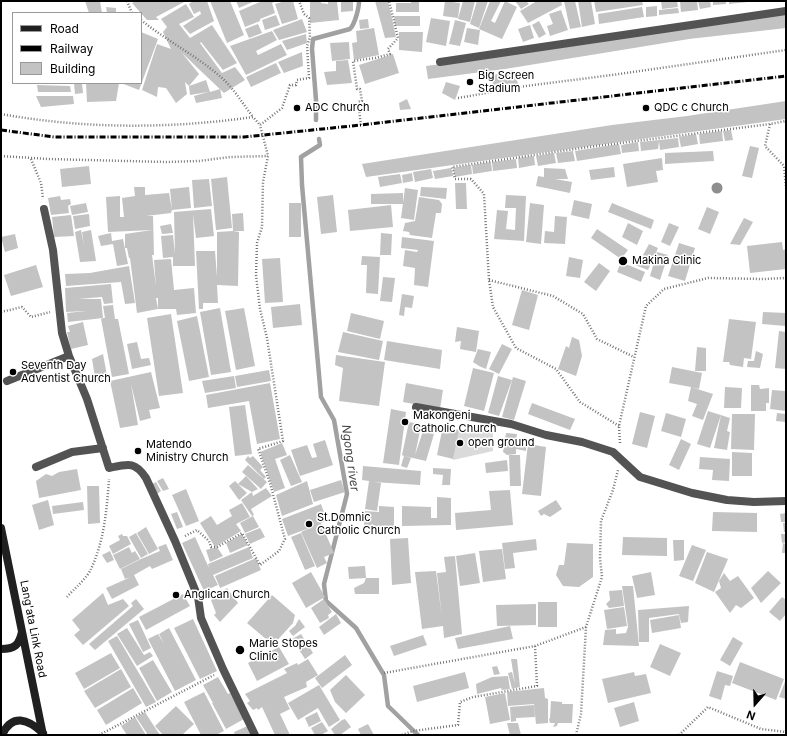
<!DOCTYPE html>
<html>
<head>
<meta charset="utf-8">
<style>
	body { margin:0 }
	#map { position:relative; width:787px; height:736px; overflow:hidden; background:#fff; font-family:Inter,sans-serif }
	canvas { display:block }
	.frame { position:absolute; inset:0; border:2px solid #000; pointer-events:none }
	.legend { position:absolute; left:12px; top:12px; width:130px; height:72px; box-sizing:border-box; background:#fff; border:1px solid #999; margin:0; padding:5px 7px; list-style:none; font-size:12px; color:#000 }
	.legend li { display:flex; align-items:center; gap:8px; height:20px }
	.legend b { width:20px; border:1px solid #999 }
	.north { position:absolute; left:735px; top:684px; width:40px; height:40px; -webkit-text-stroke:3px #fff; paint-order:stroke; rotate:200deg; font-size:11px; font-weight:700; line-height:16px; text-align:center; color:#000 }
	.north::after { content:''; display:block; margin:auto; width:14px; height:18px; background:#000; clip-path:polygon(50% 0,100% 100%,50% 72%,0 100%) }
</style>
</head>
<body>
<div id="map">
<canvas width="787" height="736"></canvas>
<div class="frame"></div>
<ul class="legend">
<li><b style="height:5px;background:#202020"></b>Road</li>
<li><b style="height:5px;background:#000"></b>Railway</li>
<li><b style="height:11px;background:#c3c3c3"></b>Building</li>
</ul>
<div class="north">N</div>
</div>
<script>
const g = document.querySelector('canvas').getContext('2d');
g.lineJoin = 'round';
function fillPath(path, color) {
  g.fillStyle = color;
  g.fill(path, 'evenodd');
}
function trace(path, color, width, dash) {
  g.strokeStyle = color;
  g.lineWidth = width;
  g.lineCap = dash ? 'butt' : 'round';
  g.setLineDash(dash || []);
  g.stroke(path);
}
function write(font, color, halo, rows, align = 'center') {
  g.font = font + ' Inter,sans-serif';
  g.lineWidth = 3;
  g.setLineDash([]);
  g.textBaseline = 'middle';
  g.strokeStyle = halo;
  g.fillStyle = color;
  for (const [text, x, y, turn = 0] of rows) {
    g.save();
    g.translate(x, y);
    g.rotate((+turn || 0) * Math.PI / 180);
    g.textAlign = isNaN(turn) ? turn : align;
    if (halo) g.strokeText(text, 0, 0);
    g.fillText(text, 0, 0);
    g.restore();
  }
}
fillPath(new Path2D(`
	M493 428V451L453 460 454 432Z`), '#dadada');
trace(new Path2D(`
	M316 120V100L312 49 313 39 350 29C355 24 359 8 359 1
	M319 139 320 145 301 157 302 185 321 397 334 420 347 494 324 584 326 601 356 628 384 675 388 706 418 735`), '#a1a1a1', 4.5);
fillPath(new Path2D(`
	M85 1H100L102 13H89Z
	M136 1H186L156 17 159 20H147L132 3Z
	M193 1H207L214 21 190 34 183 26 201 14 200 11 194 14 189 4Z
	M210 1H230L244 35 227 43Z
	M236 1H255L239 8Z
	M262 1H276L272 3 275 13 260 19V21L245 27 239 11Z
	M285 1H293L298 19 282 24 275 4Z
	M310 1H321V3L328 4V1H337L339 20 310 23Z
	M341 1H353V11L341 12Z
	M375 1H388L396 37 385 38Z
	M411 1H419V12H396V3H411Z
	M445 1 460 3 458 18 443 16Z
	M463 1H475L470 22 458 19Z
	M477 1H488L479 28 470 24Z
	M490 1H501L491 21 495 23 505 1 517 7 502 39 479 29Z
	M515 1H526L529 4 521 9Z
	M537 1H561L562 5 528 23 520 11Z
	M564 1H575L581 27 570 29Z
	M578 1H591L595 24 582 27Z
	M594 1H642L643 5 596 12Z
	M661 1H677L678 7 662 9Z
	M697 1 698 10 681 12 680 2Z
	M698 1H710L711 7 700 9Z
	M713 1H726V4L713 5Z
	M729 1H748V2L729 4Z
	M186 4 194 17 179 24 190 38 212 25 237 63 223 70 201 42 200 43 222 73 235 67 245 80 224 93 182 53 199 74 189 86 185 82 187 94 176 103 166 88 158 87 157 97 142 90 157 44 171 49 163 32 167 27 161 19Z
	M657 6V16L646 17V7Z
	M106 7 116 8V13H107Z
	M642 7 644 17 599 24 598 14Z
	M678 8 679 13 659 15V10Z
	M561 10 568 30 550 36 547 26 553 24 549 14Z
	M786 14V28L689 39 505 69 428 79 426 66 504 56Z
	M276 15 280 25 265 30 262 20Z
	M394 16H420V26H395Z
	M431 18 450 21 446 46 426 42Z
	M302 19 307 32 279 40 273 30Z
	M368 19 369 28 360 29 359 20Z
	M455 20 466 23 460 46 449 44Z
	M539 21 546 34 539 38 532 25Z
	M258 24 262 33 249 38 245 29Z
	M530 25 534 38 523 42 518 29Z
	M374 28 379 55 354 60 352 43 357 42 356 31Z
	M467 28 480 30 478 45 464 42Z
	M272 31 277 40 256 51 258 55 281 44 287 55 246 75 230 46Z
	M141 32 158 39 139 90 121 83H141Z
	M399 32H423L422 52 399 50Z
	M306 34 307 43 287 50 282 41Z
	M349 42 350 59 332 61 330 43Z
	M302 52 303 66 284 73 278 62Z
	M393 54 399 73 365 84 359 65Z
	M348 60 352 83 327 85 324 72 336 71V61Z
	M276 63 281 73 251 87 246 77Z
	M513 70 519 86 496 91 490 76Z
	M206 80 210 92 220 89 222 98 196 103 194 96 208 92 190 95 189 86Z
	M446 82 460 86 455 100 442 93Z
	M74 83H82L83 93 75 94Z
	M86 83H119L116 101 87 102Z
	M37 85 70 86 71 92H38Z
	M36 96H73L74 104 41 107Z
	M407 99 411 109 400 110 399 103Z
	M786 101V119L366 177 362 164 612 125 687 116Z
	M731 130 733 140 725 141 723 131Z
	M722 131 723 141 700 144 699 134Z
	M696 134 698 144 681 147 679 137Z
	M678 138 679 147 660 150 659 141 658 149 641 151 640 142Z
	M638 142 639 151 622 153 621 145Z
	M619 144 621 154 577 161 575 151Z
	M750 146 759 148 752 178 742 176Z
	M573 151 575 161 558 163 556 153Z
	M713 151 714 161 665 164V153Z
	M554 153 556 163 538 166 536 156Z
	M534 156 535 165 519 168 518 158Z
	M662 158 663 170 656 171 658 182 627 187 623 164Z
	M516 159 517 168 493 171 492 162Z
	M491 162 492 171 473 174 472 165Z
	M471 165 472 174 455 177 453 168Z
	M89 166 91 184 62 187 60 169Z
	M614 167 615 177 591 180 589 170Z
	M451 168 453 176 435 179 433 171Z
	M544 168 565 169 568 179H555L572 182 570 193 536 186 538 176 544 177Z
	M431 169 433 178 415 182 413 172Z
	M412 173 413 181 403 183 402 175Z
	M400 174 402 183 380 187 378 177Z
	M227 177 232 228 216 230 211 179Z
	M209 179 212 206 194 208 192 180Z
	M455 183H466L467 209H456Z
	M134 187H145V195L169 193 172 210 170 189 189 187 191 208 172 210 171 213 146 216H153L154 255H152L156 286 154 260 171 259 174 290 194 288 196 313 177 315 176 309H158V298H156L158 309 137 313 130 258H129L127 248H125V234L152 230 108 232 106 197 120 196V217H124L122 198 135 196Z
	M421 187 447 188 446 199 420 196Z
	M405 188 418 190 414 220 401 218Z
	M403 193V204H371V194Z
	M333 195 337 232 321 234 317 197Z
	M506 195 526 196 524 241 494 239 497 210 508 211 506 229 515 230 516 208H505Z
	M60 196 61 200 70 199 71 204 68 206 69 213 51 215 48 198Z
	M419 197 439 200 442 204 441 213H436L432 238 410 235 409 232 403 231 405 223 415 221Z
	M574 200 592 204 589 219 571 215Z
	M86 203 88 212 72 215 70 206Z
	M289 203H301V237H289Z
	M530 203 544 205 541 244 526 242Z
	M612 203 654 220 651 229 608 212Z
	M391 205 393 227 350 231 348 210Z
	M707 207 719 212 710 234 698 229Z
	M211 209 214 236 196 238 193 214 195 266H173V257L163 258 161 236 173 235 175 254 174 212Z
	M243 213 244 231H233L239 232 238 286 217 285 218 303H203V309H199L196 251H215L217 277V232L233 231 232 214Z
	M89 214 90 226 75 229 73 216Z
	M71 215 74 236 54 237 52 217Z
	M555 216 567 217 565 244 544 243 545 231 554 232Z
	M744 218 753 222 740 245 730 244Z
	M628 223 643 231 637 245 622 237Z
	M669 223 679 227 670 246 661 242Z
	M171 224 173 233 162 234 160 226Z
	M597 229 628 250 621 259 591 238Z
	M81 230 84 246 82 232 91 230 96 261 80 262 75 232Z
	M111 233 112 241 123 239 128 264 117 266 113 244 101 246 98 236Z
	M381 233 392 234 391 255H380Z
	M15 234 18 248 5 252 1 237Z
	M402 237 434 241 428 287 414 285 415 268 403 266 405 250 417 252 418 250 401 248Z
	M782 242 783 250 786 249V269L750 273 747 246Z
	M679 243 695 248 685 281 668 276Z
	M649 244 658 248 653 260 643 255Z
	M657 252 668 255 660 280 650 276Z
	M362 256 380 257 378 294 366 293 367 265H361Z
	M639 256 652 261 648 270 635 265Z
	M569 257 583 260 580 278 566 276Z
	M280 258 283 302 265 303 262 259Z
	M621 262 645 272 641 282 617 272Z
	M599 263 610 271 596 291 584 282Z
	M36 265 43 287 11 296 4 275Z
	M129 266 135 303 125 304 121 282 66 286 65 274 90 273Z
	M383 277 395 278 392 302 380 301Z
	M111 284 113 303 104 304 102 297 78 299H101L103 318H105L103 306 113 305 115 319H118L129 374 112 377 101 319 103 318 68 322 67 313 86 311 66 312 65 288Z
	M522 290 538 295 529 330 512 325Z
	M402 294 414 296 412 308 405 307 404 316 399 315Z
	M300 304 302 325 273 328 271 307Z
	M220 308 231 372 211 375 200 312Z
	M244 308 255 366 236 370 225 311Z
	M763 312 786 313V326L762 324Z
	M351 313 384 321 380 339 347 331Z
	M171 314 183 393 159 396 147 318Z
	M197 316 209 377 189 381 177 321Z
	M729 319 756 322 751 359 744 358 743 367 730 365 729 362H723Z
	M83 322 88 345 71 349 67 332H70L68 326Z
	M457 327 479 331 476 352 460 349 461 341 455 342Z
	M779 331 786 332V369L775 368Z
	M343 332 383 341 379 360 338 352Z
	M572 337 579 340 582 356 576 376 558 369 566 346 569 348Z
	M387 341 442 350 440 369 384 360Z
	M137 342 141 359 149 358 151 365 132 369 127 344Z
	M502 344 512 349 499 374 489 369Z
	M697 347 706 348V371H695Z
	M478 349 491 352 486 369 479 366 482 358 479 366 473 362Z
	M756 351 763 354 760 368 747 367 748 361H754Z
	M103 354 108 381 96 383 92 359Z
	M336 355 385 362 379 406 339 401 343 368 335 365Z
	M672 367 702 373 699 389 691 387 713 394 703 420 692 416 697 404 688 401 691 387 669 383Z
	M473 368 494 373 484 411 464 406Z
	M269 370 271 381 237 387 235 376Z
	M151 372 160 408 149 410 151 418 140 421 131 384 138 425 120 428 110 381Z
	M234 376 236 388 205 393 202 381Z
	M498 376 512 380 499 416 488 413Z
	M513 377 526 381 514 420 502 417Z
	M270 383 280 439 257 444 249 401 208 408 206 395Z
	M406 383 443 390 440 409 403 402Z
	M751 385H759L760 389 769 388V403H766V411H751Z
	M725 387 742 388 741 408H724Z
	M772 390 786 391V411L770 409Z
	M532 403 575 419 570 430 528 414Z
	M245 405 252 454 235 456 229 407Z
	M391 409 406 412 399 465 383 463Z
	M708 411 730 418 727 431 730 432 727 450 714 448 721 415 710 448 697 444Z
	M640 412 655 416 647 448 632 444Z
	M666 413 686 419 681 437 661 431Z
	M777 413 786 414V422L776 421Z
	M732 414H755L754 450 731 449Z
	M409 422 424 425 423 431H420L415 455 423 431 434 434 426 461 404 456 411 458 407 468 401 466 404 456 402 455Z
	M443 426 459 430 453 459 437 455Z
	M506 433 517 434 516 440 527 442 526 451 516 449V454L507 455 503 452Z
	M681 439 691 444 679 470 669 465Z
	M325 440 333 465 300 476 291 450 307 445 312 458 317 457 313 444Z
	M282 443 287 455 275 459 285 488 274 492 260 452Z
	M528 444 546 447 541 496 522 494Z
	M732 452 752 453V476H732Z
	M290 455 302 482 291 486 280 460Z
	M509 455H520L521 486H510Z
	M248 456 250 458 253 456 263 467 260 470 266 477 264 479 245 460Z
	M700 457 730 459 729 481 712 480 713 470 699 469Z
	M507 460 508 471 486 473 485 463Z
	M248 465 267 482 261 489 242 472Z
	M363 466 421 471 420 485 373 482 381 483 377 511 365 509 369 481 362 480Z
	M433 468 451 469 450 485H442L443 475 433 474Z
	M77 469 81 490 39 498 36 481 46 474 52 476 59 472Z
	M246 476 258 489 252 492 238 484Z
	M163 478 169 489 163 491 157 481Z
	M341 480 345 492 314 502 310 490Z
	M235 481 247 493 239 500 229 486Z
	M307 481 313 504 282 516 276 495Z
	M156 482 161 491 157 494 152 484Z
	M87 486H99L100 523 88 524Z
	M266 488 272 496 251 509 254 515 252 516 241 500 252 492 253 496Z
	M186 489 199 521 186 526 172 495Z
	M510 490 513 525 456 530 455 513 491 510 489 491Z
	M437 497 451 498V525L402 526V506L431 507V518H437Z
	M48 500 54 525 39 530 32 505Z
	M556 500 562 509 550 517 544 514 541 516 538 511Z
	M83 502 84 510 53 514 52 506Z
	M242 503 250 517 236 524 241 531 215 547 200 523 211 516 217 525 232 516 229 510Z
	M321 504 327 521 321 523 334 553 324 557 327 563 317 568 301 532 312 527 288 536 282 519Z
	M379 506 394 507V527L364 526 365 511 379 512Z
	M177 512 183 527 177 529 171 514Z
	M713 512 757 513V532L712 531Z
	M786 513V522H781L780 514Z
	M253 516 259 527 245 533 240 523Z
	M783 523H786V532H784Z
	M146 527 158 549 149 554 137 533Z
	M260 528 265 537 250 544 245 534Z
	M136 533 148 554 141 558 129 537Z
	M301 533 315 566 305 570 291 537Z
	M122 534 123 536H127L131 544 113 554 109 546 120 540 118 536Z
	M242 534 248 545 230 553 226 543Z
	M781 534H786V542L782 543Z
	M195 537 209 568 208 564 249 547 253 558 213 575 218 585 204 591 182 543Z
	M623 537 667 538V556L622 555Z
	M408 538 411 583 392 585 390 539Z
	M536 539 537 550 513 553 515 568 505 569 502 543Z
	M673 540H684V560L674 561Z
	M567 543 593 544V577L579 587 563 586 556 575 559 565H564Z
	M783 543 786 544V553H782Z
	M166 544 173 560 152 569 150 566 134 575 139 585 112 599 106 588 131 577 125 579 121 569 141 559 160 551 158 547Z
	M692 545 706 550 693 581 679 576Z
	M129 547 132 553 135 551 140 559 120 569 113 555Z
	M217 547 223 556 210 562 206 550Z
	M502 549 506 579 483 582 479 551Z
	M110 551 114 560 107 563 102 555Z
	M707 552 728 559 714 592 695 583Z
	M475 553 480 583 460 586 456 556Z
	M455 556 462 634 444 638 443 626 422 629 415 572 436 571 442 618 437 573 446 572 444 557Z
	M256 558 261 570 220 588 215 576Z
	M365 566 366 578 349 579 348 567Z
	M768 571 781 583 761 603 751 588Z
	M311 572 325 597 306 608 292 583Z
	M651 572 655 595 637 598 632 576Z
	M724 573 730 581 738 576 754 598 741 608 736 605 730 613 715 592 721 588 719 581Z
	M366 578H379V594H355L354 588 364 583Z
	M622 586H633L639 646 603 645 605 630 616 629V634L626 633 628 627Z
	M227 588 238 603 220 622 214 615 216 613 211 600Z
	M622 590 624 606 609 608 606 604 610 600 609 591Z
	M103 593 108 605 123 599 129 606 83 645 74 635 80 630 72 620Z
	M183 594 190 606 146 630 139 617Z
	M272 595 295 615 293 623 273 645 247 623Z
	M782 597 786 600V614L780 621 769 612Z
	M136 599 144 609 95 650 89 644 133 606 131 603Z
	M324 599 332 612 328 615 329 618 320 623 311 608Z
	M538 602H557V627H538Z
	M536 604V625L497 626 496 605Z
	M689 606 688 622 681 623 679 614 649 618V642H639L638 610Z
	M624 607 627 626 607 629 604 610Z
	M336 614 341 623 324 635 319 627Z
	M679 615 681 628 652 633 650 620Z
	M193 619 217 671 200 679 174 628Z
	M299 619 305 627 293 636 289 631 295 626Z
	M138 620 151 648 143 652 129 624Z
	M510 626 513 639 458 649 455 638Z
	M127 628 144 655 150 652 153 656 137 666 117 634Z
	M169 628 196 680 175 691 148 639 158 634 164 644 159 634Z
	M301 634 313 653 305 659 292 639Z
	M423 635 427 645 394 656 390 646Z
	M117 636 156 702 146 707 108 641Z
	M733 637 743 643 730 666 720 660Z
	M660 644 681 653 670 676 650 667Z
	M279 647 289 664 257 681 248 663Z
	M111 653 120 668 84 689 75 673Z
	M345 655 352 665 322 688 315 678Z
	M308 659 318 675 306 682 307 687 284 697 290 709 280 714 290 735H275L262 707 258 710 257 708 253 710 247 703 250 701 245 694 287 673 284 669 297 663 298 665Z
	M511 659H517L520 687 512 689 508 673 512 672 515 684Z
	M153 660 172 692 157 701 139 668Z
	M740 662 784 679 776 700 732 683Z
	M497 666 500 674 494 675 492 667Z
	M121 669 131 687 95 708 84 691Z
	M717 671 733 676 730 686 725 685 721 700 709 696Z
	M465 672 469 688 417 702 413 686Z
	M634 672 635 676 646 674 651 693 608 703 602 679Z
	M346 675 365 695 346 713 335 702 330 690Z
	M508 676 510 689 502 690 501 688 477 694 476 684 492 677Z
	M218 677 228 694 230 693 244 719 226 729 212 703H213L203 685Z
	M786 679V699L779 697Z
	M319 685 340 720 329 727 318 708 298 720 288 703Z
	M133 688 142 703 106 725 97 710Z
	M544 688 545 698 548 699V723L536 724 534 704 508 706 507 692Z
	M204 692 224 731 216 735H201L184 702Z
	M505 693 510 720 490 724 485 697Z
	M551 701 562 702V704H573L572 723H558L557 726 553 727 555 723H550L549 719 550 718Z
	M634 702 639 721 620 727 614 708Z
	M534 705 535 717 516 718V721L511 722 510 707Z
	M176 706 194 724 182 735H163L155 726Z
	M145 712 152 723 160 735H148L136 717Z
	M317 712 321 721 309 727 305 718Z
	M135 717 146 735H127L121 726Z
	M345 719 351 727 340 735H335L331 729 342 720Z
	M322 722 328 731 321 735H315L311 728Z
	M507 723H518L521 735H510Z
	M368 724 374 735H361L358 729Z
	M250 725 254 735H235L234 732Z`), '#c3c3c3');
trace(new Path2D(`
	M127 1 132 13
	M141 20C167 41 197 56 222 78 234 89 243 104 253 117
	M458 98 526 86 612 75 786 50
	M1 114C84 129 170 129 253 117L260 125 282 108 290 85H296L297 80 309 78 307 46 310 37 309 18 304 14 299 1
	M770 124 765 146 784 166 786 187
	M361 125 358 102 362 101 360 89H357L353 61 375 58 390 54 388 49 398 38 389 1
	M1 156 48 159 166 162 199 161 230 157 268 156
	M31 159 41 183 43 199
	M489 280 553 296 583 314 597 339 634 357
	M1 312 22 307 31 317 50 312
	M619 426 580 402 556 369 516 348 493 307 489 280 484 194 471 179H455L452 167 589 147 770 124 786 121
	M620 443 619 426 646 306 664 289 708 278 763 279 786 278
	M185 536 197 530 209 541 211 547H217L242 533 260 565 279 551 285 539 270 483 258 449 283 441 267 338 260 309 256 275 257 243 262 227 263 182 268 156 260 125
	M67 597C74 589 87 578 91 569 104 542 107 508 109 479
	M384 673 535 646 586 627
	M99 735 214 675
	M402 735 413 731 458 725 460 702 473 697 537 686 535 646
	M576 735 581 714 586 627 602 577 600 558 601 521 613 490 618 470
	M679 735 708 707 761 729 786 732`), '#757575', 2.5, [1, 2]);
trace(new Path2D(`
	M440 62 786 11
	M44 209 53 250 62 333 69 356 87 399 109 468C128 464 135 461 146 478L175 541 198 597 201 618 223 669 255 735
	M7 381 69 356
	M416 407 511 424 546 435 582 442 613 452 640 477 692 493 727 500 754 502 786 501
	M36 467 72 452 103 448`), '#535353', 8);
trace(new Path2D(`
	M1 528 43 735
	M1 649C15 649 19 645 22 632
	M2 735C12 713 28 719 43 733`), '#202020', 8);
trace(new Path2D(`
	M1 130 54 137H244L361 125 786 76`), '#000', 3, [6, 2, 1, 2]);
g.fillStyle = '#8e8e8e';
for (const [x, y] of [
	[717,188]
]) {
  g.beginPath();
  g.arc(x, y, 5.5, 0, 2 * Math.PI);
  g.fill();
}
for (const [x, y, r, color] of [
	[470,82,4,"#000"],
	[297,108,4,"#000"],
	[646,108,4,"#000"],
	[623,261,5,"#000"],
	[13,372,4,"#000"],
	[405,422,4,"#000"],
	[460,443,4,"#000"],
	[138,451,4,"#000"],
	[309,524,4,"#000"],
	[176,595,4,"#000"],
	[240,650,5,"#000"]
]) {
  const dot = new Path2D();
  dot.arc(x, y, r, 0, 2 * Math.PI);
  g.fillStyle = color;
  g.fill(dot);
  trace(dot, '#fff', 1.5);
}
write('11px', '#000', '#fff', [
	["Big Screen",478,76],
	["Stadium",478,89],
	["ADC Church",305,108],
	["QDC c Church",654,108],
	["Makina Clinic",632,261],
	["Seventh Day",21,366],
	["Adventist Church",21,379],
	["Makongeni",413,416],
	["Catholic Church",413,429],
	["open ground",468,443],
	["Matendo",146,445],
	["Ministry Church",146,458],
	["St.Domnic",317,518],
	["Catholic Church",317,531],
	["Anglican Church",184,595],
	["Marie Stopes",249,644],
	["Clinic",249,657]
], 'left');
write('11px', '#000', '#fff', [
	["Lang'ata Link Road",33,629,79]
]);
write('italic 12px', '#424242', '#fff', [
	["Ngong river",350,458,82]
]);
</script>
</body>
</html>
